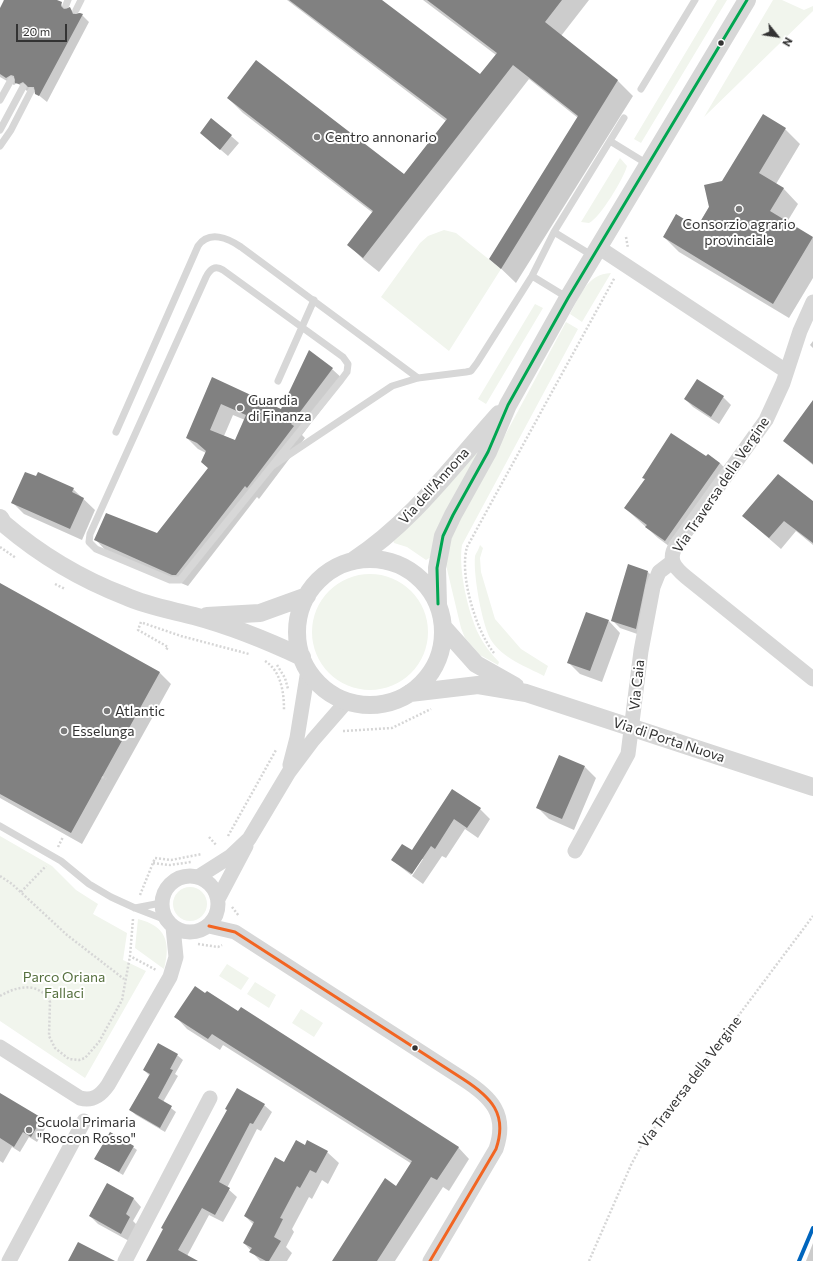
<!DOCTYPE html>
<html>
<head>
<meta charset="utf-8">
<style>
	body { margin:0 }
	#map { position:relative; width:813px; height:1261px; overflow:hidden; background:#fff; font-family:Commissioner,sans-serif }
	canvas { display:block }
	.north { position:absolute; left:757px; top:16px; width:40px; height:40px; -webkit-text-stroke:3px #fff; paint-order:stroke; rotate:120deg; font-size:11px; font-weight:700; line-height:16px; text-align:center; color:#333 }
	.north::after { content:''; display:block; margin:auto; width:14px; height:18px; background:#333; clip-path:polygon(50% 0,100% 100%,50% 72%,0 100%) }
	.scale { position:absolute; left:16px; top:24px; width:51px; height:18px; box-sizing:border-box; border:2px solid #333; border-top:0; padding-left:5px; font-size:12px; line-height:14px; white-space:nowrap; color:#333; -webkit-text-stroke:3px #fff; paint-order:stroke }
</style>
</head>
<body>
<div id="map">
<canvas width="813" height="1261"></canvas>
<div class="north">N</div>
<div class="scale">20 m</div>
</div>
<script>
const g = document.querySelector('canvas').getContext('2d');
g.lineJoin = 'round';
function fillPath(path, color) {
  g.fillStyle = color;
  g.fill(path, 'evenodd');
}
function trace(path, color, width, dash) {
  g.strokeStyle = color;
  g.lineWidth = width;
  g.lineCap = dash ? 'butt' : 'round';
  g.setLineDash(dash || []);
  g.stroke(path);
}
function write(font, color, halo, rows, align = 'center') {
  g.font = font + ' Commissioner,sans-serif';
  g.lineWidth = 4;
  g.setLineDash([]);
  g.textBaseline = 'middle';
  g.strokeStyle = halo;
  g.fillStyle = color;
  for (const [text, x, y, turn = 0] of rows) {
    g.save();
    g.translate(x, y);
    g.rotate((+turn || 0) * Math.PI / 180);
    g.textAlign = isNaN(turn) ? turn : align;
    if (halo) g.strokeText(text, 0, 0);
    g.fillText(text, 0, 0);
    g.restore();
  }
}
fillPath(new Path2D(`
	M717 0H727L641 143 634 139Z
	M773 0H782L804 10 813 6V11L704 117Z
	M620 158 627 166C624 178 600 218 589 223L581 222Z
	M444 230 456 233 501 269 449 351 381 297 420 243 428 236Z
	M611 273 582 322 570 314C580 296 587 274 611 273Z
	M535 304 543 308 486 404 478 399Z
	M566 322 578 329 462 545C458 569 468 613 479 635 484 645 491 654 499 662L498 665 480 655 465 638 461 628 446 565 447 548 455 528Z
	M483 446 431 557 426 560 407 547 394 543 393 539Z
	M480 545 483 548 480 558 481 572 495 619 521 649 548 666 544 676C527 667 502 658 491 640 482 625 473 574 475 556 476 553 479 549 480 545Z
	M312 632a58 58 0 1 1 116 0a58 58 0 1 1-116 0Z
	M0 836 52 866 76 890 98 904 93 914 127 933 123 960 146 971 85 1078 0 1021Z
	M173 904a17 17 0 1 1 34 0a17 17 0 1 1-34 0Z
	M138 919C166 926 171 942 164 969L135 948Z
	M227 964 249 978 241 990 219 976Z
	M255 982 276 995 269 1008 247 994Z
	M301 1009 323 1023 314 1037 292 1023Z`), '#f1f5ed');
fillPath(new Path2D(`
	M3 0H55L67 9 70 8 76 15H82L89 22 47 102 31 89 27 91 17 83 14 85 0 77V10L5 1Z
	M287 0H381L480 76 496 55 423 0H589L561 36 618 81 633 96 516 283 491 259 578 118 529 79 379 272 364 260 349 245 373 213 243 113 228 98 404 175 446 121Z
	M785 129 800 144 776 184 783 188 798 204 787 222 813 238V278L789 318 679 252 664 237 697 228 723 182Z
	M201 133 231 136 239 143 228 156Z
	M813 341V348L810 345Z
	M332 369 344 380 302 435 305 438 259 499 257 497 188 586 107 552 96 540 157 535 209 469 202 462 206 453 198 449 187 438 212 379 281 410ZM233 415 245 420 236 441 224 436Z
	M723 397 731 405 719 424 693 407 685 399Z
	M813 409V465L784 441Z
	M706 458 720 463 731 475 677 552 658 538 625 508 646 480 644 478Z
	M73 489 95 510 82 540 24 514 13 503Z
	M813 502V545L796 531 781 549 743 516Z
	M648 572 655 579 643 636 620 628 612 620Z
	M0 584 160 673 171 684 82 844 0 798Z
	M609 621 620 633 602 682 580 674 568 662Z
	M585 767 596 778 574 830 549 819 538 808Z
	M452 790 480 809 490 819 478 838 465 829 446 858 442 856 423 884 412 876 423 859H421L411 875 392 860 412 852Z
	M176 1017 458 1147 469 1159 449 1191 443 1187 395 1261H333L397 1187 412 1164 223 1045 220 1050 187 1029Z
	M159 1044 177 1055 183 1060 175 1074 178 1076 163 1102 176 1112 165 1132 136 1115 130 1110 149 1075 144 1070Z
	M0 1094 41 1119 47 1125 37 1142 29 1137 20 1152 12 1147 3 1163 0 1161Z
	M264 1105 272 1112 261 1131 257 1129 227 1188 237 1197 223 1222 209 1215 187 1256 194 1261H147L164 1230Z
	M305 1146 327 1152 339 1163 328 1184 322 1180 312 1199 309 1197 292 1229 294 1232 286 1247 292 1253 287 1261H260L244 1243 254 1225 245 1216 284 1163Z
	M133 1147 137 1150 123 1175 96 1159Z
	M107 1185 134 1199 141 1207 133 1221 137 1225 129 1241 98 1224 90 1216Z
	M813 1243V1261H806Z`), '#0003');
fillPath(new Path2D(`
	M4 0H57L62 2 61 6 64 9 70 7 73 14 80 13 83 14 39 96 35 94 34 87H28L23 82 19 84 15 83 14 76 11 75 6 78 0 74V8Z
	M289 0H382L480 74 497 53 427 0H562L545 22 618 80 501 269 489 259 578 116 513 65 363 258 347 245 373 211 227 98 256 60 404 174 447 119Z
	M763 114 786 128 759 173 784 188 770 211 813 237 773 304 663 237 676 214 697 227 709 207 704 185 722 181Z
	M211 118 232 135 220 150 200 133Z
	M309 350 333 368 291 424 294 426 247 488 245 486 176 575H172L94 540 106 513 157 533 208 468 201 462 206 451 197 443 186 438 212 377 281 409ZM221 404 246 415 235 440 210 430Z
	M697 379 724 396 711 417 684 399Z
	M813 400V464L783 441Z
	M671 433 706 456 708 454 720 463 665 541 645 527 647 525 624 508 645 479 642 478Z
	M25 472 36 476 38 472 74 488 72 492 84 498 70 529 11 503Z
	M778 474 813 501V543L784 521 769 538 742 516Z
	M628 564 648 571 636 629 611 621Z
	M0 583 160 672 71 833 0 794Z
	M586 612 609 620 590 671 567 663Z
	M559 755 585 766 562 819 536 808Z
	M452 789 481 808 467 828 454 819 435 849 431 846 412 874 391 860 402 844 412 850Z
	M195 986 205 993 207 991 238 1011 241 1007 459 1147 437 1180 431 1177 377 1261H332L385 1178 396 1186 412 1161 212 1034 208 1039 174 1017Z
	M158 1043 178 1054 170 1069 173 1070 158 1098 172 1106 160 1128 129 1110 150 1074 143 1070Z
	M237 1088 265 1104 253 1124 250 1123 219 1182 230 1188 215 1215 202 1208 178 1250 198 1261H146L163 1229 161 1228 227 1110 225 1109Z
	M0 1093 42 1118 31 1137 23 1132 14 1147 0 1138Z
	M110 1132 134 1146 119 1172 94 1159Z
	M296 1140 305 1145 307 1140 328 1151 316 1173 310 1170 300 1188 297 1186 280 1218 283 1219 274 1237 281 1241 269 1261H266L249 1252 252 1248 243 1243 254 1222 244 1216 275 1157 284 1162Z
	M107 1183 134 1198 126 1214 130 1217 121 1234 89 1216Z
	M78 1242 115 1261H68Z`), '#818181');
trace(new Path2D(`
	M626 237 628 248
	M0 547 16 558
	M55 584 65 589
	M141 622 138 630 168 647 166 650
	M143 623 181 636 249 654
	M494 653C476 631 459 575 467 547L615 277
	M265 661C281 671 284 692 284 710
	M277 665 285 678 288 689
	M343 731 392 728 431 709
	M102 777 106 779
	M228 836 276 750
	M209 837 217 846
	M58 847 63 837
	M153 863 170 865 191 862
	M0 876 12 884 67 935 124 979
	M21 892 46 866
	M140 895 155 858 171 860 202 854
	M232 907 239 916
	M133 919 130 956 156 970
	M198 944 218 947 222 945
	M0 996C17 986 39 981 50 1002L49 1036 55 1048 69 1059 79 1060 85 1058 99 1042 122 1000 130 956
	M589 1261 631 1165 641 1146 813 916`), '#d6d6d6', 2.5, [2, 2]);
trace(new Path2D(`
	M66 5 68 0
	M76 10 81 0
	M641 89 695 0
	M0 100 11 80
	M0 130 23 87
	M610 141 649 165
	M0 146 11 130 31 91
	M554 232 593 256
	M532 276 568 298
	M278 381 314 300
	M116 432 198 246C209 230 228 238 241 247L418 378
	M272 466 341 380 347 372 348 364 343 357 223 270C215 265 210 269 206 277L90 534 89 542 96 549 170 580H180L272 466 392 386 418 378 466 372 471 371 477 363 532 276 554 232 624 118
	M0 826 61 861 89 884 111 897 135 908 166 920
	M135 908 161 903`), '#d7d7d7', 7);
trace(new Path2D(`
	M598 247 786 371
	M813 302 800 331 783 383 766 420 677 544C667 559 674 567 686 577L813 679
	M290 765 297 738 308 670
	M575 851 628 754 641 651 653 587 659 572 672 562
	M162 904a28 28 0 1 1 56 0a28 28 0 1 1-56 0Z
	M198 877 231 856 249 839 289 772 313 740 347 701
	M218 899 246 846
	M209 926 235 932 463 1079C491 1097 508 1114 496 1149L430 1261
	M0 1047 80 1098C93 1102 101 1095 108 1085L170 977 176 957 173 927
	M9 1261 84 1121
	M125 1261 210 1098`), '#d7d7d7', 15);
trace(new Path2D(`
	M0 518 3 523C39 554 81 579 125 596 147 606 171 610 194 616 231 626 268 641 302 657
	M297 632a73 73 0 1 1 146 0a73 73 0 1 1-146 0Z
	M354 560C412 522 453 465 499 414
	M438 604 437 568 443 536 453 515 488 452 508 405 568 298 747 0
	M207 616 260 613 307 596
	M443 627 476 664 515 686
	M410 693 478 685 526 693 813 787`), '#d7d7d7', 18);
trace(new Path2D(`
	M438 604 437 568 443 536 453 515 488 452 508 405 568 298 747 0`), '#00a651', 3);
trace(new Path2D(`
	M209 926 235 932 463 1079C491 1097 508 1114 496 1149L430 1261`), '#f26522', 3);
trace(new Path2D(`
	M799 1261 813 1228`), '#0065bd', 4);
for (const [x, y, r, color] of [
	[721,43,3.5,"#333"],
	[317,137,4,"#7a7a7a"],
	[739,209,4,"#7a7a7a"],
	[240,408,4,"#7a7a7a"],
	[107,711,4,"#7a7a7a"],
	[64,731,4,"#7a7a7a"],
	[415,1048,3.5,"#333"],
	[29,1130,4,"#7a7a7a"]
]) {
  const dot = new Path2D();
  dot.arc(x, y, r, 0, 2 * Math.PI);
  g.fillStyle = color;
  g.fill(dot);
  trace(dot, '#fff', 1.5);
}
write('14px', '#333', '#fff', [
	["Centro annonario",325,137],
	["Consorzio agrario",739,224,"center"],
	["provinciale",739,240,"center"],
	["Guardia",248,400],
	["di Finanza",248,416],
	["Atlantic",115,711],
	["Esselunga",72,731],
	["Scuola Primaria",37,1122],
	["\"Roccon Rosso\"",37,1138]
], 'left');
write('14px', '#333', '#fff', [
	["Via Traversa della Vergine",721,485,-56],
	["Via dell'Annona",434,486,-48],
	["Via Caia",637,685,-84],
	["Via di Porta Nuova",669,740,18],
	["Via Traversa della Vergine",690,1082,-53]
]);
write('14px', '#56703f', '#fff', [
	["Parco Oriana",64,977],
	["Fallaci",64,993]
]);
</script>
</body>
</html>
